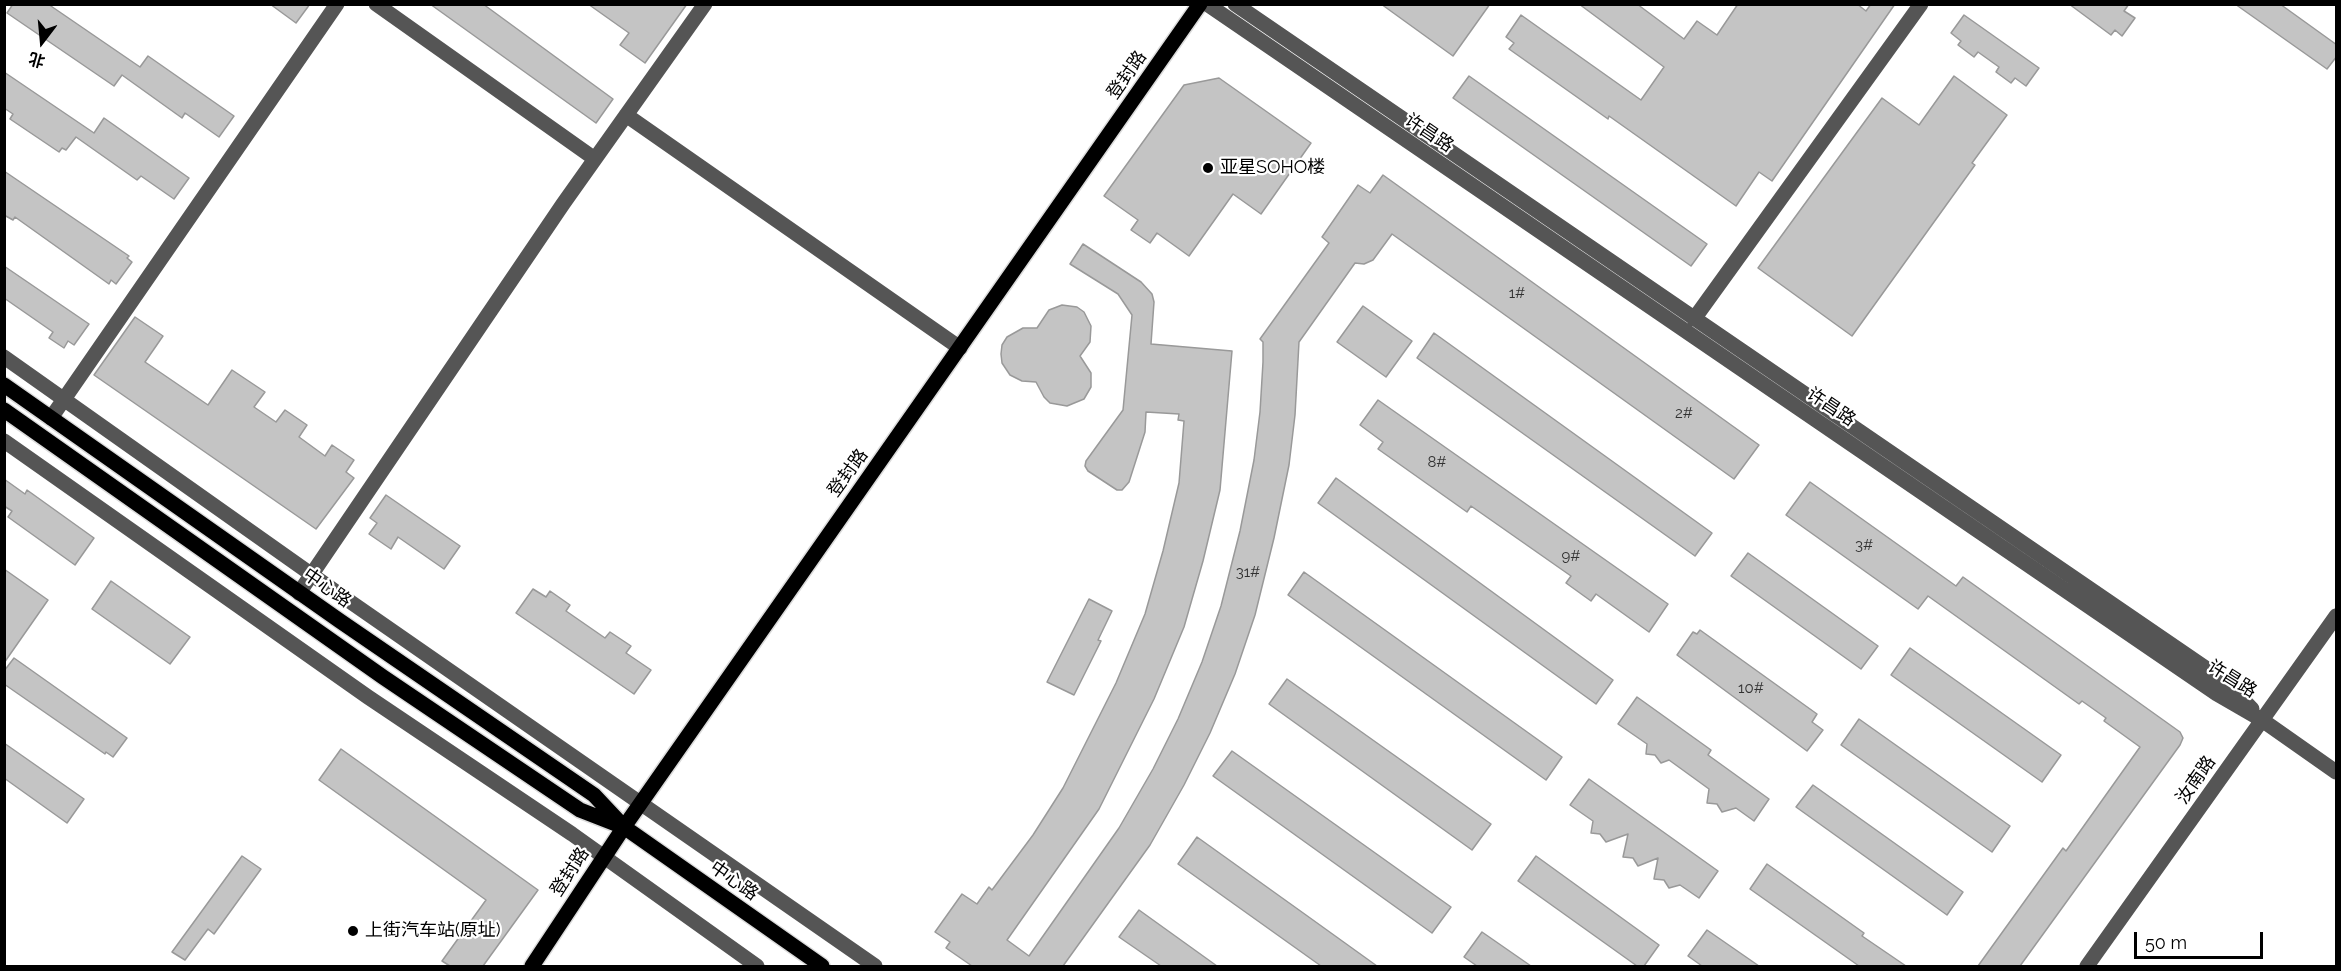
<!DOCTYPE html>
<html>
<head>
<meta charset="utf-8">
<style>
	body { margin:0 }
	#map { position:relative; width:2341px; height:971px; overflow:hidden; background:#fff; font-family:Raleway,"Noto Sans SC",sans-serif }
	canvas { display:block }
	.frame { position:absolute; inset:0; border:6px solid #000; pointer-events:none }
	.north { position:absolute; left:12px; top:12px; width:60px; height:60px; -webkit-text-stroke:4px #fff; paint-order:stroke; rotate:196deg; font-size:16px; font-weight:700; line-height:24px; text-align:center; color:#000 }
	.north::after { content:''; display:block; margin:auto; width:21px; height:27px; background:#000; clip-path:polygon(50% 0,100% 100%,50% 72%,0 100%) }
	.scale { position:absolute; left:2134px; top:932px; width:129px; height:27px; box-sizing:border-box; border:3px solid #000; border-top:0; padding-left:8px; font-size:18px; line-height:21px; white-space:nowrap; color:#000; -webkit-text-stroke:4px #fff; paint-order:stroke }
</style>
</head>
<body>
<div id="map">
<canvas width="2341" height="971"></canvas>
<div class="frame"></div>
<div class="north">北</div>
<div class="scale">50 m</div>
</div>
<script>
const g = document.querySelector('canvas').getContext('2d');
g.lineJoin = 'round';
function fillPath(path, color) {
  g.fillStyle = color;
  g.fill(path, 'evenodd');
}
function trace(path, color, width, dash) {
  g.strokeStyle = color;
  g.lineWidth = width;
  g.lineCap = dash ? 'butt' : 'round';
  g.setLineDash(dash || []);
  g.stroke(path);
}
function write(font, color, halo, rows, align = 'center') {
  g.font = font + ' Raleway,"Noto Sans SC",sans-serif';
  g.lineWidth = 4.5;
  g.setLineDash([]);
  g.textBaseline = 'middle';
  g.strokeStyle = halo;
  g.fillStyle = color;
  for (const [text, x, y, turn = 0] of rows) {
    g.save();
    g.translate(x, y);
    g.rotate((+turn || 0) * Math.PI / 180);
    g.textAlign = isNaN(turn) ? turn : align;
    if (halo) g.strokeText(text, 0, 0);
    g.fillText(text, 0, 0);
    g.restore();
  }
}
const building = new Path2D(`
	M13 4H48L140 67 148 56 234 116 219 137 185 113 182 118 122 75 114 86 7 13Z
	M270 4H310L296 23Z
	M430 4H483L613 99 596 123Z
	M588 4H687L645 63 620 45 629 33Z
	M1381 4H1490L1453 56Z
	M1579 4H1637L1684 39 1697 21 1717 35 1738 4H1857L1866 11 1871 4H1895L1772 181 1759 172 1736 206 1609 116 1608 119 1509 49 1514 43 1506 37 1521 15 1641 100 1664 67Z
	M2069 4H2129L2124 11 2135 18 2122 36 2115 30 2111 35Z
	M2235 4H2280L2337 45V56L2327 69Z
	M1964 15 2039 68 2026 86 2015 78 2011 83 1996 72 1999 67 1978 52 1974 57 1958 45 1961 41 1951 33Z
	M4 72 94 133 104 118 189 178 174 199 141 176 137 180 76 137 66 150 62 148 59 152 10 119 13 114 4 108Z
	M1469 76 1707 244 1691 266 1453 98Z
	M1954 76 2007 115 1972 163 1975 165 1852 336 1758 268 1882 98 1919 125Z
	M1219 78 1311 143 1261 214 1233 194 1189 256 1157 233 1150 243 1131 230 1138 220 1104 196 1184 85Z
	M4 171 129 256 127 258 132 262 116 284 111 280 109 284 15 217 13 220 4 215Z
	M1383 175 1759 445 1734 479 1392 234 1373 260 1364 264 1355 263 1299 342 1295 415 1289 465 1274 538 1255 615 1235 674 1210 733 1184 785 1150 845 1063 966H972L946 948 950 942 935 932 962 894 977 904 989 887 992 890 1033 835 1063 788 1116 683 1145 614 1163 551 1179 483 1184 421 1178 420 1179 414 1146 412 1145 432 1129 482 1122 490H1117L1088 471 1085 466 1086 461 1123 410 1132 315 1118 294 1070 264 1083 244 1141 282 1152 294 1154 302 1151 344 1232 351 1220 490 1203 561 1184 627 1154 699 1099 809 1007 940 1029 956 1119 828 1153 769 1178 719 1202 662 1221 606 1240 531 1254 460 1260 412 1263 362V342L1260 339 1329 243 1322 237 1358 185 1370 193Z
	M4 266 89 324 74 345 68 341 64 348 49 338 53 332 4 298Z
	M1062 305 1077 307 1084 312 1091 326 1090 342 1080 356 1091 373V387L1084 399 1067 406 1050 403 1044 397 1036 382 1022 381 1010 375 1002 363 1001 354 1002 345 1007 337 1023 328H1037L1049 310Z
	M1363 306 1412 341 1386 377 1337 342Z
	M135 317 163 336 145 362 208 405 232 370 265 392 254 407 276 422 285 410 307 425 299 437 325 456 332 445 354 460 346 472 354 478 316 529 94 375Z
	M1434 333 1712 533 1695 556 1417 358Z
	M1378 400 1668 604 1649 632 1596 594 1591 601 1566 583 1571 576 1471 506 1467 512 1378 449 1383 442 1360 425Z
	M1336 478 1613 680 1596 704 1318 503Z
	M4 479 25 494 27 490 94 538 75 565 8 517 12 511 4 506Z
	M1810 482 1956 586 1963 577 2180 732 2183 738 2180 745 2020 966H1978L2063 848 2066 851 2140 747 2104 721 2106 718 2082 701 2079 704 1928 596 1918 609 1786 515Z
	M386 495 460 546 444 569 398 537 391 549 369 534 377 523 370 518Z
	M1748 553 1878 646 1861 669 1731 576Z
	M4 569 48 600 4 663Z
	M1304 572 1562 757 1546 780 1288 595Z
	M111 581 190 637 170 664 92 609Z
	M533 589 546 597 550 591 570 605 566 611 605 638 610 632 631 646 626 653 651 670 634 694 516 613Z
	M1089 599 1112 611 1098 640 1101 641 1074 695 1047 682Z
	M1700 630 1817 714 1812 722 1823 730 1807 751 1677 655 1693 632 1697 634Z
	M1910 648 2061 755 2042 782 1891 675Z
	M14 658 127 738 113 757 106 752 105 754 4 684V671Z
	M1287 679 1491 824 1472 850 1269 704Z
	M1637 697 1711 750 1708 755 1769 799 1754 821 1736 808 1722 812 1717 804 1707 803 1709 789 1669 760 1661 763 1655 755 1646 754 1647 744 1618 724Z
	M1859 719 2010 826 1992 852 1841 745Z
	M4 743 84 799 67 823 4 778Z
	M341 749 538 890 483 966H450L442 961 486 900 319 780Z
	M1232 751 1451 907 1432 933 1213 776Z
	M1589 779 1718 871 1699 898 1680 885 1669 888 1664 880 1654 879 1658 858 1638 866 1633 858 1623 857 1628 834 1606 842 1600 834 1591 833 1593 821 1570 805Z
	M1813 785 1963 892 1947 915 1796 807Z
	M1197 837 1306 915 1377 966H1321L1178 864Z
	M242 856 261 869 214 934 208 929 185 960 172 952Z
	M1536 856 1659 945 1644 966H1637L1518 881Z
	M1767 864 1864 933 1862 936 1906 966H1859L1750 889Z
	M1139 910 1217 966H1161L1119 937Z
	M1707 930 1759 966H1702L1688 956Z
	M1482 932 1531 966H1477L1464 957Z`);
fillPath(building, '#c4c4c4');
trace(building, '#999', 1.5);
const major = new Path2D(`
	M4 385 340 621 594 795 624 827 822 966
	M4 410 383 677 580 810 621 826
	M532 966 624 827 1200 4`);
trace(major, '#dbdbdb', 18);
trace(new Path2D(`
	M376 4 595 159
	M1207 4 2217 694 2262 720 2336 772
	M1235 4 2226 682 2252 709
	M626 115 960 348
	M1694 319 1921 4
	M4 357 342 596 875 966
	M51 418 337 4
	M4 441 368 697 572 834 757 966
	M299 593 563 204 705 4
	M2087 966 2336 616`), '#555', 15);
trace(major, '#000', 15);
for (const [x, y, r, color] of [
	[1208,168,6,"#000"],
	[353,931,6,"#000"]
]) {
  const dot = new Path2D();
  dot.arc(x, y, r, 0, 2 * Math.PI);
  g.fillStyle = color;
  g.fill(dot);
  trace(dot, '#fff', 2);
}
write('15px', '#313131', null, [
	["1#",1517,293],
	["2#",1684,413],
	["8#",1437,462],
	["3#",1864,545],
	["9#",1571,556],
	["31#",1248,572],
	["10#",1751,688]
]);
write('18px', '#000', '#fff', [
	["登封路",1127,75,-55],
	["许昌路",1429,133,34],
	["许昌路",1831,407,34],
	["登封路",848,473,-54],
	["中心路",327,588,35],
	["许昌路",2232,679,32],
	["汝南路",2196,780,-55],
	["登封路",570,872,-57],
	["中心路",734,881,35]
]);
write('18px', '#000', '#fff', [
	["亚星SOHO楼",1220,168],
	["上街汽车站(原址)",365,931]
], 'left');
</script>
</body>
</html>
